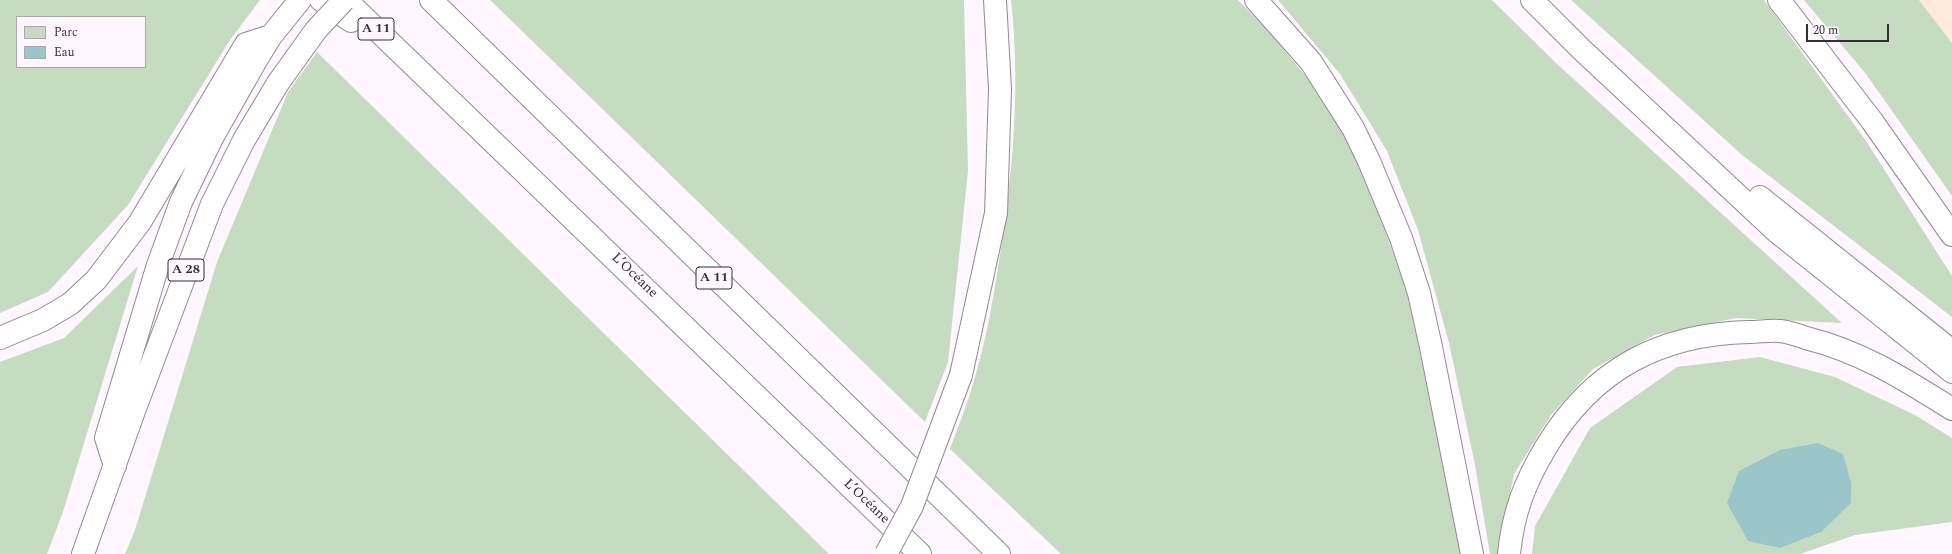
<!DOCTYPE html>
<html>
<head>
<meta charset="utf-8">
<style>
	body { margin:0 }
	#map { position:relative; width:1952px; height:554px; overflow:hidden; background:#fff6ff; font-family:Spectral,serif }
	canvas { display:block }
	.legend { position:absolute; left:16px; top:16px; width:130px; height:52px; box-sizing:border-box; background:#fff6ff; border:1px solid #ada6ad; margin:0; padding:5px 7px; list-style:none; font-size:12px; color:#332f33 }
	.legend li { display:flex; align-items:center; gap:8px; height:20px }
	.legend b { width:20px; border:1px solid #ada6ad }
	.scale { position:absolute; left:1806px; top:24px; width:83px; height:18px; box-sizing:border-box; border:2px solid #332f33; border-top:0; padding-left:5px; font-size:12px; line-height:14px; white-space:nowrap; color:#332f33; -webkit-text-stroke:3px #fff6ff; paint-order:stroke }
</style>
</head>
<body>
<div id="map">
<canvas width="1952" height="554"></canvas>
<ul class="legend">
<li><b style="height:11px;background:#c6dcc0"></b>Parc</li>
<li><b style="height:11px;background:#9ac6c9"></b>Eau</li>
</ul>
<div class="scale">20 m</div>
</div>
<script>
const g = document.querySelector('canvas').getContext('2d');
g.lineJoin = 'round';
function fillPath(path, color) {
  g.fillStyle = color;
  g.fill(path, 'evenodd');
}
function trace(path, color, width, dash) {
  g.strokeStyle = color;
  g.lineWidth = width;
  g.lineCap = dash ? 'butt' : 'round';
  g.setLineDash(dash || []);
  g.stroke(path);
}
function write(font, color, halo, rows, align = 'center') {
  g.font = font + ' Spectral,serif';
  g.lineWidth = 4;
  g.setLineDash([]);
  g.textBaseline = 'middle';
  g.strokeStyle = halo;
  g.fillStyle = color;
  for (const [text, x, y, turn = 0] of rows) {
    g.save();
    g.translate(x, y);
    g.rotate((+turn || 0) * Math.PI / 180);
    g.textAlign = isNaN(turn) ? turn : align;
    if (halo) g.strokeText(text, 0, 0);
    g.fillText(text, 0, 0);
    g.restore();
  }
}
fillPath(new Path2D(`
	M1919 0H1952V43Z`), '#ffebdb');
fillPath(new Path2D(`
	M0 0H260L230 40 128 205 48 292 0 313ZM17 17H145V67H17Z
	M490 0H964L968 171 948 362 925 422Z
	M1011 0H1238L1270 33 1308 79 1346 138 1379 212 1410 302 1464 554H1061L950 449C957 429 966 408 972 387 987 339 995 290 1002 241 1014 162 1020 80 1011 0Z
	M1278 0H1492L1556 63 1842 323 1736 318 1655 335 1593 369 1551 415 1514 474 1498 554H1490L1475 465 1449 343 1418 230 1387 151 1340 74Z
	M1571 0H1764L1866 141 1952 276V317L1742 155Z
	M1804 0H1919L1952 43V196L1866 74Z
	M317 52 829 554H125L135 530 217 262 288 92Z
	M138 266 63 512 47 554H0V362L64 338Z
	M1760 357 1835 377 1915 415 1952 438V522L1855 535 1800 554H1532L1535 526 1590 428 1677 367Z`), '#c6dcc0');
fillPath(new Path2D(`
	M1818 443 1843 454 1851 483V503L1821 532 1780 548 1748 541 1727 503 1739 471 1780 450Z`), '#9ac6c9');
const motorway = new Path2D(`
	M321 0 351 21
	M346 0 920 554
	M431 0 999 554
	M1256 0 1311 62 1353 128 1369 161 1401 238 1419 293 1431 347 1472 554
	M1532 0 1582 50 1777 232 1952 372
	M1779 0 1872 121 1952 235
	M1760 197 1952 351
	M0 338 43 320 70 304 96 280 140 222 246 44 271 36
	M961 375 996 213 1000 89 995 0
	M115 466 106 438 158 265 181 202 213 136 255 62 271 36 300 0
	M83 554 134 411 212 204 244 140 278 83
	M1509 554C1513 513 1525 482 1546 447 1593 369 1660 334 1749 332 1759 332 1770 330 1780 331 1788 332 1798 335 1806 338 1862 352 1904 379 1952 409`);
trace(motorway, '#938892', 24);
trace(motorway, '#fff', 22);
const motorwayBridge = new Path2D(`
	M278 83 316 30 344 0
	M886 554 912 506 961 375`);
trace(motorwayBridge, '#938892', 24, []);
trace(motorwayBridge, '#fff', 22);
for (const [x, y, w] of [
	[376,29,36],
	[186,270,36],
	[714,278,36]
]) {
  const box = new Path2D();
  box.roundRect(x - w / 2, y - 11, w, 22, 3);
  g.fillStyle = '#fff6ff';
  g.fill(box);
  trace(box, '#332f33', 1);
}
write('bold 13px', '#332f33', null, [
	["A 11",376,29],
	["A 28",186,270],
	["A 11",714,278]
]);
write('14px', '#332f33', '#fff6ff', [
	["L’Océane",634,276,44],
	["L’Océane",866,502,44]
]);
</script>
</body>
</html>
